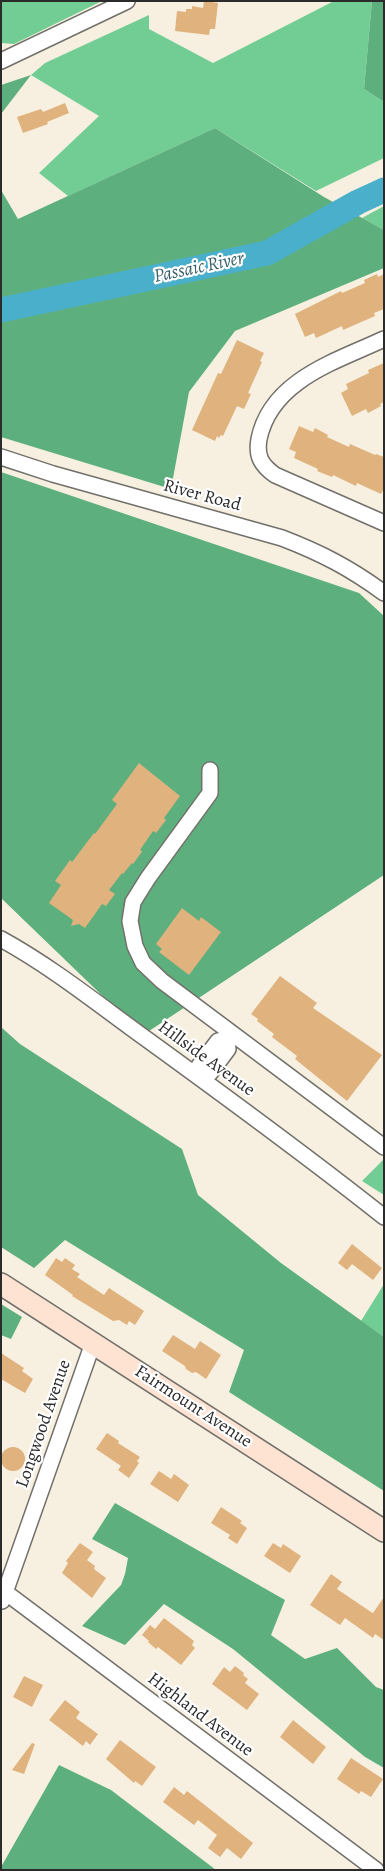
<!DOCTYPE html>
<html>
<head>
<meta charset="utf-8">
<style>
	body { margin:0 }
	#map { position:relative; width:385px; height:1871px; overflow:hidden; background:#f7f0e0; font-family:Alegreya,serif }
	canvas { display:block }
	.frame { position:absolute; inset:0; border:2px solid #2b2b2b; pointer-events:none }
</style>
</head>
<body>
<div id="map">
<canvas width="385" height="1871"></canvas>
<div class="frame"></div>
</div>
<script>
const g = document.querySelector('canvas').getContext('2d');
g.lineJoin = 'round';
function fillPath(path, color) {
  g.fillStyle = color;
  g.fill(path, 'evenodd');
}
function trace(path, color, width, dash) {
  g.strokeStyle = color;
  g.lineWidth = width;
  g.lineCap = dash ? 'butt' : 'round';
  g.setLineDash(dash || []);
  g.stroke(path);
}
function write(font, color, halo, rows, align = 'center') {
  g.font = font + ' Alegreya,serif';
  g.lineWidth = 4.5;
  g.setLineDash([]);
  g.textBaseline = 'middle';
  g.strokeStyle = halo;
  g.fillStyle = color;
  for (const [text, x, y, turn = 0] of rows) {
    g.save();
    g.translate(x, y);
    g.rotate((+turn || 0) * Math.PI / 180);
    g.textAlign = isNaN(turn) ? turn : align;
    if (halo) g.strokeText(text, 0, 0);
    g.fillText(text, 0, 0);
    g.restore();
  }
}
fillPath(new Path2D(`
	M1 1H102L14 44 1 43Z
	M334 1H372L364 89 384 102V158L316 191 215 128 68 196 39 173 99 116 31 75 45 63 149 15V29L213 63Z
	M384 206V230L362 218Z
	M384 1159V1195L362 1181Z
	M384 1284V1337L361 1321Z`), '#72cd94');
fillPath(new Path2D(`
	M372 1H384V102L364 89Z
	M31 75 1 114V85Z
	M215 128 324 197 384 230V268L235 331 189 392 171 489 1 437V190L18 219Z
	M1 472 359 593 384 616V875L143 1035 1 898Z
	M1 1027 20 1044 182 1149 198 1195 281 1263 384 1337V1491L229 1392 244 1350 65 1240 34 1268 1 1247Z
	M1 1304 22 1317 11 1339 1 1335Z
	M115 1503 285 1600 271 1635 305 1659 337 1648 376 1687 384 1690V1768L365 1757 233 1649 164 1604 125 1645 82 1626 121 1585 125 1574 128 1558 92 1539Z
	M59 1765 111 1790 216 1870H1V1867Z`), '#5db07e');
trace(new Path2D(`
	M1 310 267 253 358 202 384 190`), '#4aafca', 25);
fillPath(new Path2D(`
	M204 1 218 3 215 29H210L209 35 175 31 177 11 186 12V9H192V6L203 8Z
	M65 103 69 113 47 122 48 124 23 133 17 117 41 109 43 112Z
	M377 274 378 277 384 274V309L374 313 375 316 343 330 342 326 316 338 314 333 305 337 295 314 341 291 342 293 365 283 364 280Z
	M237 340 264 353 260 361 262 362 248 393 251 394 244 409 237 406 223 436 221 435 219 438 217 436 215 441 192 430 218 373 221 374Z
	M384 363V402L380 404 381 406 368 413 366 409 352 416 341 393 348 389 346 384 369 373 368 370Z
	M299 426 313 432 315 428 328 435 327 437 349 447 350 444 375 455 376 454 384 457V488L381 494 357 483 356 486 333 475 332 477 317 471 318 469 294 458 296 452 289 449Z
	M139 763 180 796 164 818 166 820 156 833 153 831 140 850 142 851 141 853 133 864 132 863 123 874 122 873 109 890 115 894 106 906 102 904 85 928 79 924 71 926 73 920 49 903 61 885 55 881 70 860 72 862 94 833 95 834 117 804 112 800Z
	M182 908 199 921 201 917 221 932 189 975 159 952 162 949 156 944Z
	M280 976 317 1003 313 1008 382 1055 347 1101 295 1059 297 1056 272 1037 274 1034 257 1021 258 1019 251 1014Z
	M352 1244 382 1268 373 1280 352 1264 347 1270 338 1263Z
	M56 1258 62 1262 65 1258 75 1265 72 1269 80 1274 77 1277 104 1295 109 1288 144 1311 135 1325 129 1321 127 1325 119 1320 113 1321 72 1296 73 1295 45 1275Z
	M173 1335 195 1349 200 1341 221 1355 206 1379 196 1372 192 1373 186 1369 185 1366 162 1351Z
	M1 1353 24 1368 22 1371 33 1379 25 1393 1 1379Z
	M107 1433 119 1441 118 1443 140 1457 137 1461 139 1463 129 1478 118 1470 121 1466 96 1449Z
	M1 1459a12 12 0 1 1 24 0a12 12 0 1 1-24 0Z
	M159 1471 171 1479 174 1474 189 1485 178 1502 150 1484Z
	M221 1507 242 1521 240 1523 247 1528 237 1544 228 1538 230 1535 211 1523Z
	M80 1543 93 1552 87 1560 95 1566 94 1569 106 1578 92 1598 62 1573 68 1563 66 1561Z
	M273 1543 281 1548 283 1544 301 1556 290 1573 264 1556Z
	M331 1574 342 1582 337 1589 371 1612 373 1613 384 1597V1640L375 1634 373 1638 345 1618 340 1625 310 1605Z
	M164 1618 194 1641 192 1645 195 1648 181 1665 158 1647 156 1649 148 1642 149 1641 142 1635 150 1625 155 1629Z
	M235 1666 244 1673 243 1675 248 1679 245 1683 259 1694 247 1710 212 1684 224 1667 230 1672Z
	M24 1676 43 1685 32 1707 13 1697Z
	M65 1700 80 1712 76 1718 98 1734 90 1745 86 1741 83 1746 49 1720Z
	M293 1720 326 1747 313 1764 280 1737Z
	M120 1740 156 1767 142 1786 135 1781 134 1783 106 1759Z
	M32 1743 35 1744 24 1774 12 1770Z
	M351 1758 383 1779 371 1797 361 1791 359 1794 337 1779Z
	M174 1787 184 1795 187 1791 253 1843 241 1859 227 1848 220 1857 208 1848 217 1835 198 1820 194 1825 163 1802Z`), '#dfb27e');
const street = new Path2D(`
	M1 61 127 1
	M384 339C337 361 271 380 259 439 256 456 261 465 275 475L384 523
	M1 457 53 474 282 538C321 553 350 568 384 593
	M210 770V793L148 878 133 902 130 921 135 946 143 963 162 981 384 1147
	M1 939C52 967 98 1004 145 1038 225 1096 306 1155 384 1217
	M202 1073 199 1066 218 1041 226 1039 231 1033
	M202 1073H210L228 1049 226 1039
	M1 1589 376 1870
	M2 1601 93 1343`);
const secondary = new Path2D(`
	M1 1284 384 1531`);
trace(street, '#72706a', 18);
trace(secondary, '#72706a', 24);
trace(street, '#fff', 15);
trace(secondary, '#fee3d2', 21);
write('18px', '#2b2b2b', '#fff', [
	["River Road",202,496,15],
	["Hillside Avenue",206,1059,36],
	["Fairmount Avenue",193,1407,33],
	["Longwood Avenue",44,1424,-71],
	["Highland Avenue",200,1715,37]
]);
write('italic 19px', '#37606b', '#fff', [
	["Passaic River",199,268,-12]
]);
</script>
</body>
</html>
